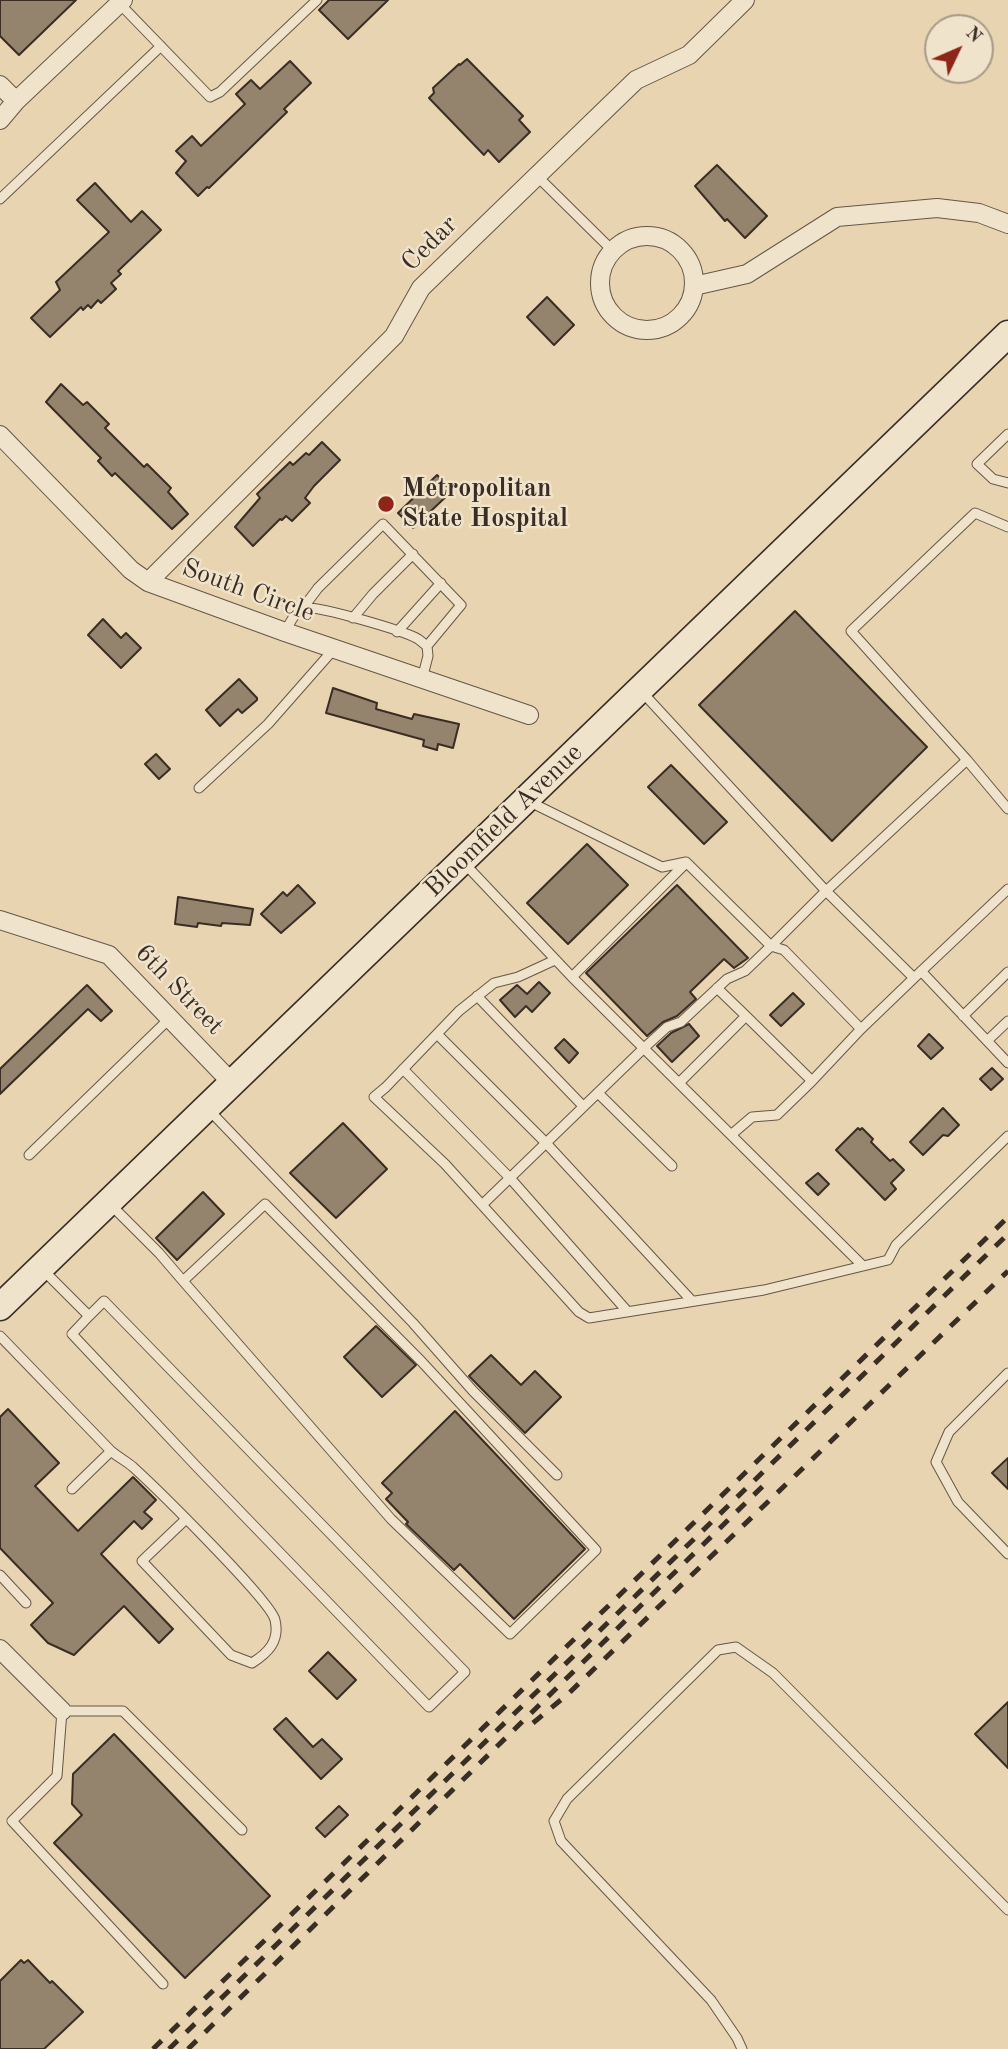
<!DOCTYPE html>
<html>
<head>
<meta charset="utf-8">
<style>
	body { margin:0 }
	#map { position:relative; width:1008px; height:2049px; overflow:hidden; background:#e8d4b1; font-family:"Old Standard TT",serif }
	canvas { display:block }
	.north { position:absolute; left:924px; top:14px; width:70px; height:70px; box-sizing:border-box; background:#f0e3cc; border:2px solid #a79a89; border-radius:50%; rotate:46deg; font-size:19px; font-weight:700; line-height:28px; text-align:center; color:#392d24 }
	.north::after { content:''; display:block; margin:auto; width:24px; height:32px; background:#8f2418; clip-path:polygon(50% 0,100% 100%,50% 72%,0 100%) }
</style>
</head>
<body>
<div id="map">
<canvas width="1008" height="2049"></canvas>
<div class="north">N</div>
</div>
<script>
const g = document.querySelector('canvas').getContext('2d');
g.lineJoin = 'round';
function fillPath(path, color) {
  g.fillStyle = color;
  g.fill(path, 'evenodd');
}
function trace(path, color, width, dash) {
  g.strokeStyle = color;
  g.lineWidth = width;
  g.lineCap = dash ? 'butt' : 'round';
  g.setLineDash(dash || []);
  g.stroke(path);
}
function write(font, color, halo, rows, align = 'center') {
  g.font = font + ' "Old Standard TT",serif';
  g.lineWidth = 5;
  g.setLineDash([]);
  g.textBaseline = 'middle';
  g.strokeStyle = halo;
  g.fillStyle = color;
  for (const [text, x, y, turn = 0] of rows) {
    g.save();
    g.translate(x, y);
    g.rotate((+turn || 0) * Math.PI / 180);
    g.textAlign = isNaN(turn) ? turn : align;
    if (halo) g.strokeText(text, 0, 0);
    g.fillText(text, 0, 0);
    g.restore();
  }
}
const building = new Path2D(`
	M0 0H76L19 55 0 36Z
	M329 0H388L348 39 319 10Z
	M467 59 523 116 519 120 530 132 499 162 488 150 484 155 429 98 434 93 433 88 459 64 460 65Z
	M290 61 311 83 284 109 287 112 209 188 207 187 198 196 176 173 186 161 176 151 192 136 201 146 245 104 236 94 251 80 260 89Z
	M717 165 767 216 745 238 727 219 725 221 695 186Z
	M95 183 131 222 142 211 161 230 118 271 121 274 111 283 116 289 101 303 98 300 91 308 88 305 83 310 81 307 50 337 31 318 60 290 56 282 109 232 77 200Z
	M547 297 574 325 554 345 527 317Z
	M61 384 83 405 87 402 109 424 105 428 144 467 147 464 171 488 168 492 188 514 172 529 115 473 112 476 98 461 101 458 46 402Z
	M322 442 340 460 314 486 305 498 310 503 292 521 286 516 282 520 280 519 253 546 235 527 260 498 257 494 290 462 293 465 306 453 309 455Z
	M437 475 452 491 413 528 398 513Z
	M795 611 927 747 832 841 699 705Z
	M103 619 121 638 126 633 141 648 121 668 88 635Z
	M239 679 257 698V700L242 713 238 709 220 726 206 710Z
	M333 688 377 703 376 709 412 719 414 714 459 724 453 748 438 744 437 750 423 746 424 740 326 713Z
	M156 754 170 769 159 779 145 764Z
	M671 765 727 822 704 844 648 787Z
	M587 844 628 885 568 944 527 903Z
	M298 885 315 903 281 933 261 914 283 892 287 896Z
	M677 885 748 958 734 968 724 959 690 992 696 999 677 1016 663 1022 647 1036 586 973Z
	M178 897 253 909 250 925 222 923 221 926 198 923 197 927 175 924Z
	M539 982 550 993 532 1012 526 1006 515 1017 500 1000 517 985 527 994Z
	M87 985 112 1011 101 1021 88 1009 0 1094V1069Z
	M793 993 804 1004 781 1026 770 1015Z
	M689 1024 699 1036 672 1062 657 1046 671 1033Z
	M929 1034 943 1048 931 1059 918 1046Z
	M564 1039 578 1053 569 1063 555 1048Z
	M992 1068 1003 1079 991 1090 980 1079Z
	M943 1108 959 1125 948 1136 943 1135 923 1155 910 1142Z
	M343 1123 387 1169 336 1218 290 1173Z
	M858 1128 860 1130 862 1128 873 1139 871 1142 890 1161 893 1159 904 1170 891 1183 896 1189 885 1200 836 1150Z
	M818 1173 829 1184 818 1195 806 1183Z
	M203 1192 224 1214 177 1260 156 1238Z
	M376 1326 416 1365 382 1397 344 1357Z
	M491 1355 521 1385 535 1371 561 1397 525 1433 469 1376Z
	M8 1409 59 1463 35 1486 78 1531 133 1477 156 1500 144 1512 152 1519 142 1529 134 1521 101 1554 173 1629 159 1643 124 1606 74 1655 48 1643 31 1625 53 1603 0 1548V1417Z
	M455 1411 585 1549 514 1619 460 1564 454 1570 406 1524 408 1522 386 1499 392 1493 382 1483Z
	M1008 1458V1489L992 1473Z
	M328 1652 356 1680 337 1699 309 1671Z
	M1008 1702V1768L975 1734Z
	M286 1718 313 1747 322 1739 342 1759 321 1779 274 1729Z
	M114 1734 270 1896 185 1978 54 1843 82 1815 72 1804 73 1774Z
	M339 1806 348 1815 325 1837 316 1828Z
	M21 1960 24 1963 28 1960 50 1983 52 1981 83 2012 44 2049H0V1981Z`);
fillPath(building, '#94846d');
trace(building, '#392d24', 2);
const service = new Path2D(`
	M119 3 210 97 220 92 317 0
	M537 176 612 250
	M0 199 161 46
	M1008 434 977 464 993 479 1008 483
	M303 608 318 588 383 524 461 605 427 646
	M353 618 373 594 413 554
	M285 632C290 623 295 610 306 608 319 606 405 631 418 639 421 641 424 644 427 646L428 656 422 679
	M397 632 441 583
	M642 692 826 891 967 760 851 631 975 513 1008 527
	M967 760 1008 809
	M199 788 268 724 334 649
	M528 801 662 867 686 862 771 946 826 891 914 978 861 1029
	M464 863 572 977 686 863
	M555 960 518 977 494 983 459 1011 386 1087 374 1097 445 1164 579 1312 589 1318 764 1290 888 1260 896 1245 1008 1136
	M921 971 1008 1063
	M572 977 863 1266
	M914 978 1008 889
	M477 996 583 1106
	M963 1016 1008 972
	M437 1034 546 1143 692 1301
	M987 1041 1008 1021
	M403 1069 510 1178 627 1311
	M679 1083 746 1016 717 988
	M598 1093 672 1166
	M209 1110 413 1323 473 1391 557 1475
	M731 1135 752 1117 777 1115 812 1081 746 1016
	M29 1155 170 1018
	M110 1204 159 1253 183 1281 391 1519 510 1634 596 1550 421 1361 265 1204 183 1281
	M482 1205 644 1048 667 1027 681 1022 727 979 745 971 771 946 784 950 861 1029 812 1081
	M42 1269 89 1316 104 1301 465 1672 429 1707 198 1468 72 1334 89 1316
	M0 1336 111 1451 72 1489
	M1008 1373 949 1432 936 1462 958 1502 1008 1554
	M111 1451C118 1457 126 1461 133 1467 155 1487 271 1601 275 1620 280 1641 268 1653 252 1663L231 1655 142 1561 185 1520
	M0 1575 26 1603
	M163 1984 12 1821 57 1776 62 1711H123L242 1830
	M742 2049 737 2038 711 2000 561 1841 554 1821 567 1799 718 1650 736 1647 773 1673 1008 1910`);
const minor = new Path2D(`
	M0 85 16 101
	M0 120 16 101 123 0
	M600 283a47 47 0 1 1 94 0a47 47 0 1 1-94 0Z
	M694 286 747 274 837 217 937 208 979 213 1008 224
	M0 435 131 570 148 582 285 632 529 715
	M148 582 394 336 421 288 636 80 689 55 745 0
	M0 920 109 955 233 1084
	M0 1649 62 1711`);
const secondary = new Path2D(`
	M0 1307 1008 334`);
trace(service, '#655747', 11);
trace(minor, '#655747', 20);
trace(secondary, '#392d24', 29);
trace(service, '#f0e3cc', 9);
trace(minor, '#f0e3cc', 18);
trace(secondary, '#f0e3cc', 26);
trace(new Path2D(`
	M533 1723 568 1694 1008 1271
	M153 2049 1008 1217
	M169 2049 1008 1234
	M188 2049 767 1482`), '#392d24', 5, [12, 12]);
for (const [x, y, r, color] of [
	[386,504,9,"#8f2418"]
]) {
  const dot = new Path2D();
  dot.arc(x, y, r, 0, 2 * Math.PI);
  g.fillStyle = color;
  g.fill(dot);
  trace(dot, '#f0e3cc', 2.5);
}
write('26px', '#392d24', '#f0e3cc', [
	["Cedar",430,244,-45],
	["South Circle",248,591,20],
	["Bloomfield Avenue",504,821,-44],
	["6th Street",179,990,46]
]);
write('bold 26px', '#392d24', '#f0e3cc', [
	["Metropolitan",402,489],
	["State Hospital",402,519]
], 'left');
</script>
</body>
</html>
